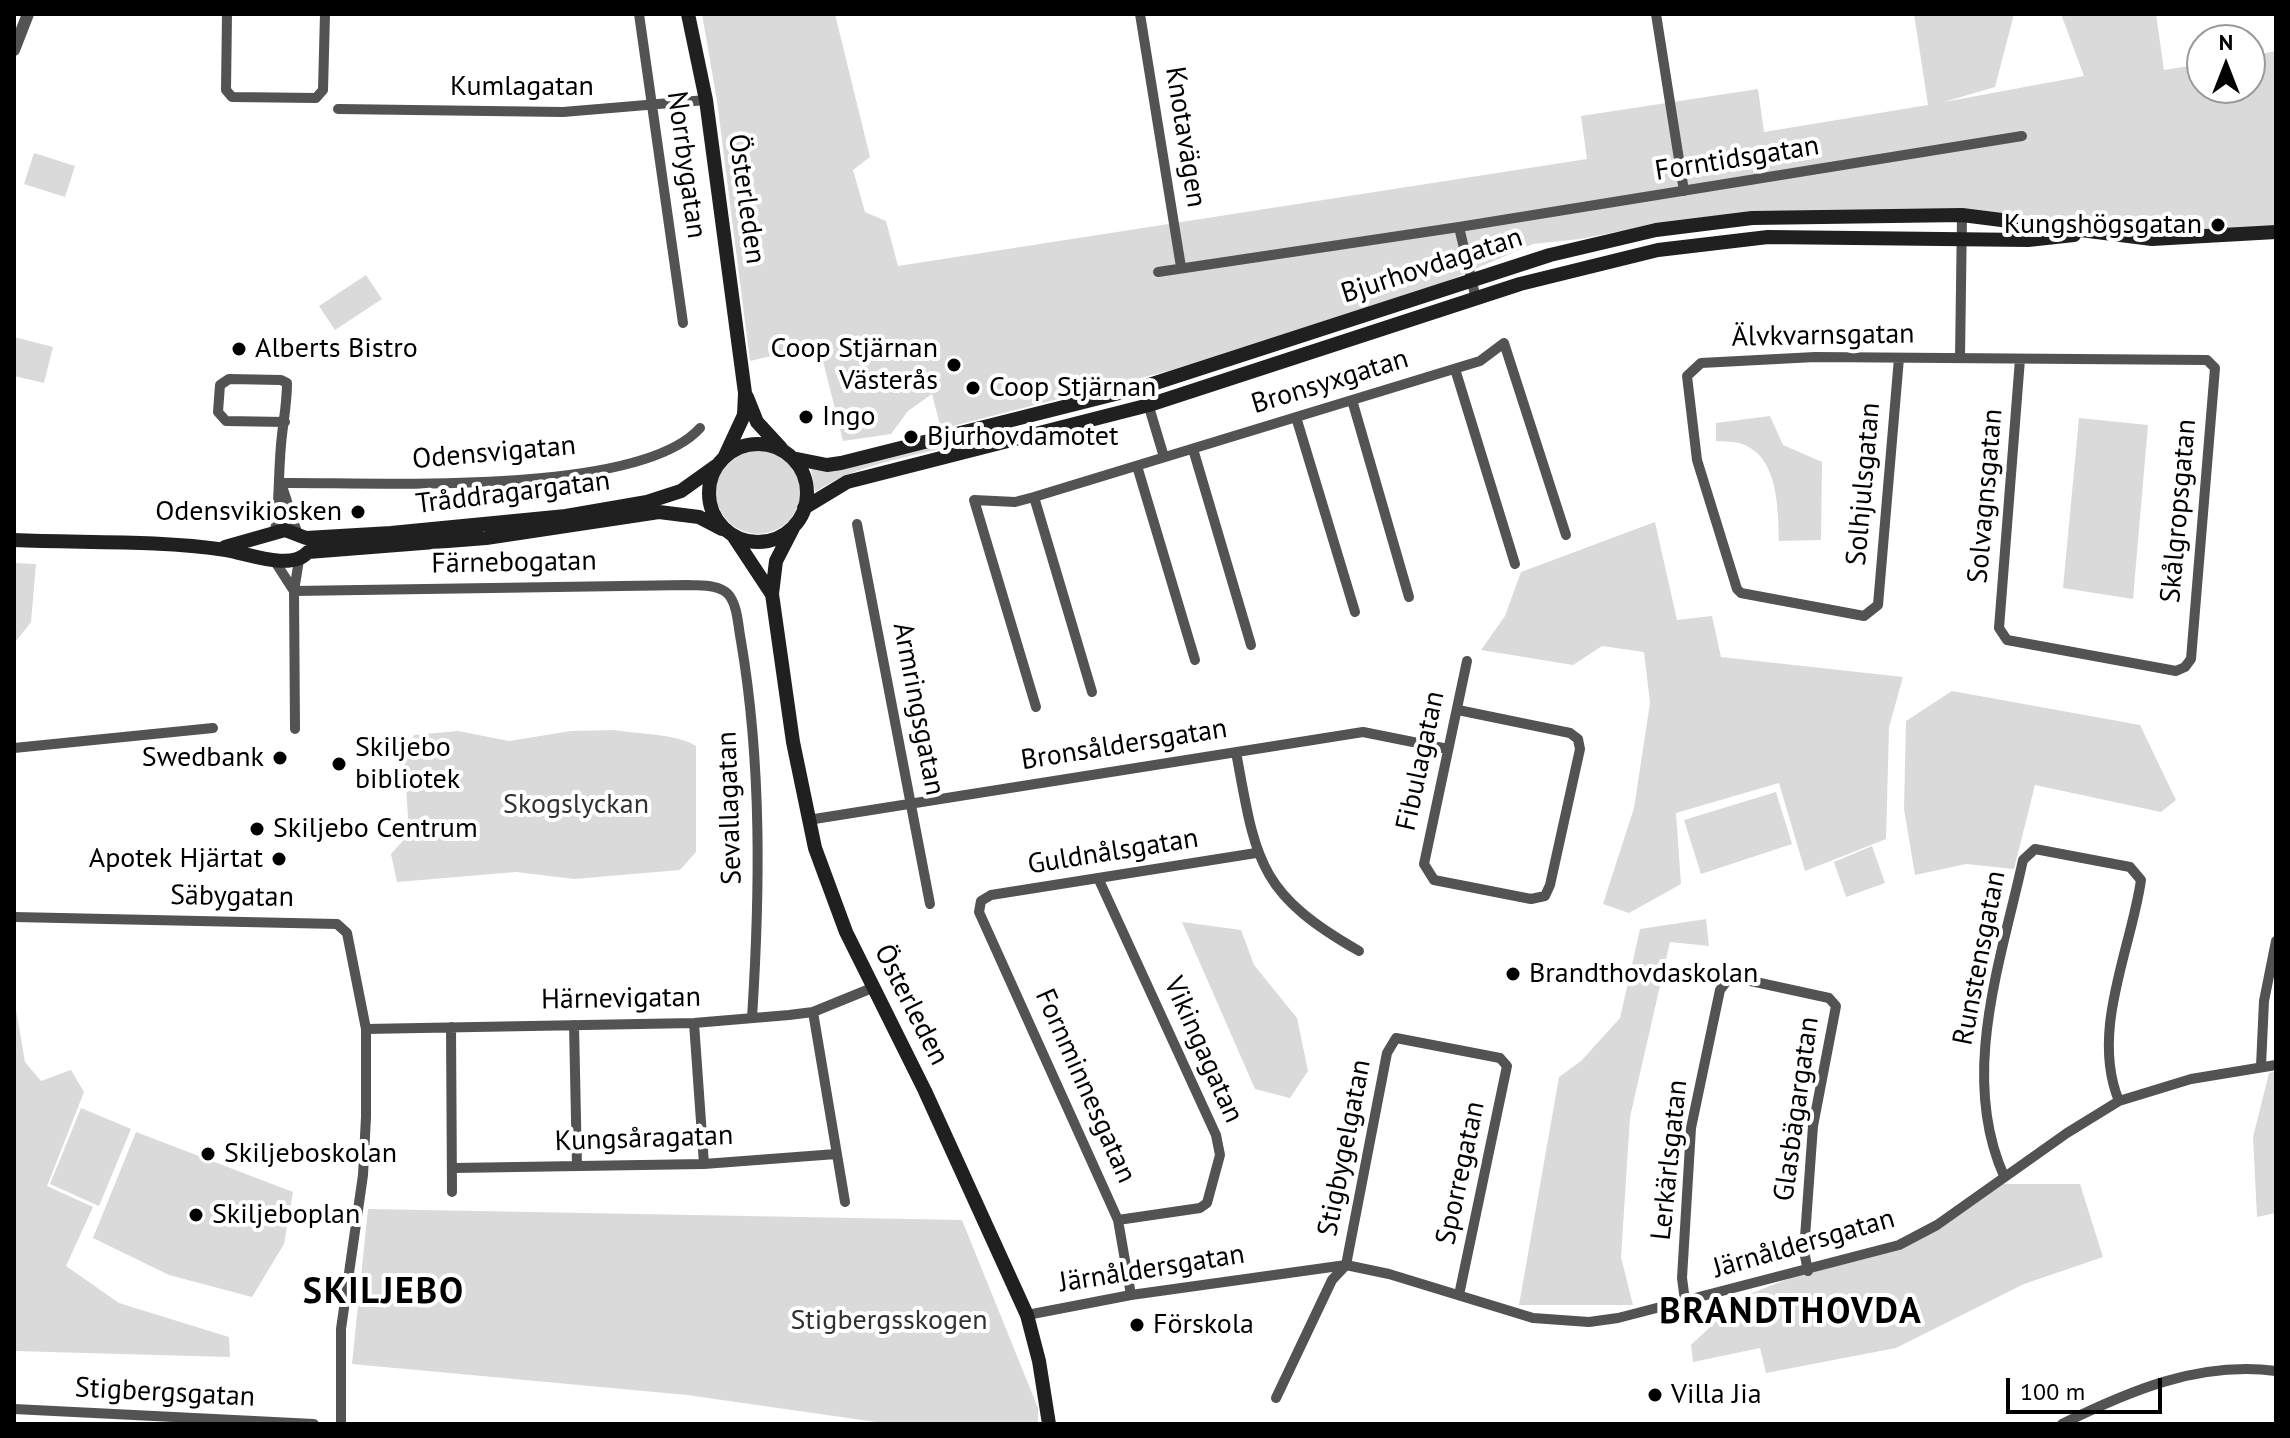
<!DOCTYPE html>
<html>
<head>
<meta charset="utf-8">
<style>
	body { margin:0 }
	#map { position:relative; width:2290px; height:1438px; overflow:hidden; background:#fff; font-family:"PT Sans",sans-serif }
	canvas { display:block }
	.frame { position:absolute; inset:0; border:16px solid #000; pointer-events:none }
	.north { position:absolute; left:2186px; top:24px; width:80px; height:80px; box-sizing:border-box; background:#fff; border:2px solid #999; border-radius:50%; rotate:0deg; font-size:22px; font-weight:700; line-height:32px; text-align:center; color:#000 }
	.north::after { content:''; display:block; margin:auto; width:28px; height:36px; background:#000; clip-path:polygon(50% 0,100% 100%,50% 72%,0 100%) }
	.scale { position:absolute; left:2006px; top:1378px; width:156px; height:36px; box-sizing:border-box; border:4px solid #000; border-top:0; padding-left:10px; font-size:24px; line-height:28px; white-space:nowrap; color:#000; -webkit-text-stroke:6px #fff; paint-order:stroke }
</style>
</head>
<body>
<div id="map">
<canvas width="2290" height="1438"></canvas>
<div class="frame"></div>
<div class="north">N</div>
<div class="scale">100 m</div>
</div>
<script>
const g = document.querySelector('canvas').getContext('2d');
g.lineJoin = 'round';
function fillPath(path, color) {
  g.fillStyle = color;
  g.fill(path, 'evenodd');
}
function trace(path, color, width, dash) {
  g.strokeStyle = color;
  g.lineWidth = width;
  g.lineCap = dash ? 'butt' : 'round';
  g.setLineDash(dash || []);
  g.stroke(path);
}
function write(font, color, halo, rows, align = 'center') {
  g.font = font + ' "PT Sans",sans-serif';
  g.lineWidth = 8;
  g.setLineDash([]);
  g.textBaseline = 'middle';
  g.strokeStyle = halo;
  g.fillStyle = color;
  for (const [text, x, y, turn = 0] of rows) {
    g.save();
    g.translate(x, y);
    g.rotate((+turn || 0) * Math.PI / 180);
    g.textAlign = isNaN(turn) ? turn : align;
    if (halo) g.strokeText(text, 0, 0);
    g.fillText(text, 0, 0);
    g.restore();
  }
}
fillPath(new Path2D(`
	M702 14H835L870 157 853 170 865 212 886 221 898 266 1587 159 1581 116 1758 89 1764 132 1928 105 1914 14H2014L1995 87 1944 102 2084 76 2061 14H2156L2164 70 2202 64V88H2250V56L2276 51V226L2207 232 1962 213 1667 222 1580 239 1533 244 1438 285 1168 371 941 429 932 394 908 411 891 434 843 441 819 345 750 361 717 101Z
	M34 153 75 166 65 197 24 184Z
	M366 275 382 299 335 330 319 306Z
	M14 337 53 347 44 383 14 376Z
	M1770 416 1783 445 1822 462 1821 540 1779 541C1778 510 1779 457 1742 444 1735 441 1724 442 1716 441V423Z
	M2079 418 2148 425 2133 599 2063 588Z
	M997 431C938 456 869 456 815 492L811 469 825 470Z
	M716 492a42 42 0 1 1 84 0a42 42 0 1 1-84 0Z
	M1655 522 1677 620 1712 616 1721 657 1903 677 1889 727 1886 839 1805 871 1779 783 1676 813 1681 884 1629 913 1603 904 1634 808 1650 703 1644 652 1602 646 1573 665 1481 650 1505 616 1521 572Z
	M14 563 36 564 31 622 16 641Z
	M1952 691 2140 725 2176 800 2161 812 2035 785 2014 869 1966 864 1915 875 1904 809 1906 721Z
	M614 730C637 734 679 734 696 746V852L680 870 574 879 516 872 397 882 391 854 409 834 404 753 414 735 458 731 509 741 571 731Z
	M1776 792 1792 844 1701 874 1684 820Z
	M1872 846 1885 883 1846 897 1834 862Z
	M1706 919 1709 946 1670 942 1630 1117 1621 1257 1633 1305H1519L1559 1077 1581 1061 1620 1018 1640 929Z
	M1182 922 1241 930 1254 965 1297 1018 1308 1071 1290 1098 1255 1089Z
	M14 998 25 1062 41 1081 71 1070 84 1092 47 1186 93 1207 66 1266 119 1303 229 1337 230 1357 14 1351Z
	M2276 1071V1213L2257 1217 2253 1137 2269 1073Z
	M81 1108 131 1129 99 1206 50 1184Z
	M136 1132 293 1192 284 1244 252 1297 169 1275 93 1238Z
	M1996 1184H2080L2103 1257 2024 1284 1896 1348 1766 1373 1760 1348 1693 1362 1691 1345 1742 1297 1803 1273 1905 1243Z
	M368 1209 962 1220 1038 1408V1424H890L687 1395 352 1364Z`), '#dadada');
trace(new Path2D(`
	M227 14 226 90 232 97 316 98 323 90 325 14
	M639 14 683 323
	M1140 14 1181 267
	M1656 14 1684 191
	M338 109 563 112 706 100
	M1459 227 1476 299
	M1158 272 1459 227 2022 136
	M1899 358 1878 605 1864 616 1741 593 1737 589 1697 460 1687 376 1701 363 1815 357 2207 360 2215 368 2191 659 2185 667 2176 671 2007 640 1999 628 2020 359
	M1960 358 1962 215
	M1455 369 1515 564
	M1143 387 1164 457
	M1352 400 1409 597
	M1296 417 1355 612
	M1193 449 1251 645
	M1137 466 1195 660
	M282 483C375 482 638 497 700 428
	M283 489 297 532
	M1034 497 1092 692
	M857 524 930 904
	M275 532C280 500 278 467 282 435 284 417 287 402 287 383L281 380 229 379 220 385 218 412 226 421 285 422
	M274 560 294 591
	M294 591 688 585C701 586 718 584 728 594 738 605 738 627 741 641 762 765 760 893 752 1018
	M1036 707 974 500 1015 502 1034 497 1480 361 1504 343 1566 535
	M1458 710 1570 733 1578 739 1580 749 1550 885 1545 896 1531 899 1434 880 1424 864 1467 661
	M295 729 294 591 299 560
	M14 748 213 728
	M1236 752C1256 860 1257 893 1359 951
	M808 820 1363 732 1448 749
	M1099 880 1216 1135 1220 1155 1207 1203 1200 1208 1118 1220
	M14 917 337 924 347 933 366 1029V1117L363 1175 341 1329V1424
	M813 1012 845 1202
	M694 1023 704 1164
	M574 1025 577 1166
	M451 1027 452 1192
	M366 1029 694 1023 789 1015 813 1012 872 988
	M2261 1066 2264 1001 2276 941
	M454 1168 704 1164 836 1154
	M2004 1176C1959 1076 2001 961 2023 860L2035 849 2130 867 2141 880C2131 950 2090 1031 2119 1101
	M1131 1295 1118 1220 979 912 981 901 991 895 1256 853
	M1685 1301 1682 1278 1691 1128 1720 990 1727 981 1737 978 1829 998 1836 1006 1813 1126 1804 1251 1808 1271
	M1027 1315 1131 1295 1346 1265 1389 1274 1533 1318 1589 1322 1618 1318 1899 1245 1937 1225 2067 1133 2119 1101 2191 1079 2276 1065
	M1276 1398 1332 1280 1346 1265 1387 1053 1396 1038 1500 1058 1507 1066 1459 1295
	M14 1409 314 1424
	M2062 1424C2129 1391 2199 1361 2276 1371`), '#535353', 10);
trace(new Path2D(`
	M14 50 28 14`), '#535353', 12);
trace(new Path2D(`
	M688 14 706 100 745 393 744 415 725 456
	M747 397 757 422 781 448
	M709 493a49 49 0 1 1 98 0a49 49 0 1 1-98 0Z
	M797 459 827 465 841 463 1143 387 1550 255 1656 230 1752 218 1962 215 2152 239 2276 232
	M804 508 847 482 1149 405 1520 284 1658 250 1768 237 2028 240 2074 235
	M793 528 776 561 772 594 793 742 815 848 846 932 925 1091 1027 1315 1039 1361 1049 1424
	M734 537 771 593
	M14 540C84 543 157 540 226 550 249 554 292 571 308 552L486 538 659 512 699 517 722 529
	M225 547 285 530 306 538 391 533 566 516 647 502 681 491 716 466`), '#202020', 14);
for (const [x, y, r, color] of [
	[2218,225,8,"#000"],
	[239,349,8,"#000"],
	[954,365,8,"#000"],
	[973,388,8,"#000"],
	[806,417,8,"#000"],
	[911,437,8,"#000"],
	[358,512,8,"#000"],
	[280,758,8,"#000"],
	[339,764,8,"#000"],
	[257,829,8,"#000"],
	[279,859,8,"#000"],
	[1513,974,8,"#000"],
	[208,1154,8,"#000"],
	[196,1215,8,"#000"],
	[1137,1325,8,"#000"],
	[1655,1395,8,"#000"]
]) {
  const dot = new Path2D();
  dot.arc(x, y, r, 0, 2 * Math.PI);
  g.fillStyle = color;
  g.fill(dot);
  trace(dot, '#fff', 3);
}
write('28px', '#000', '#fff', [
	["Kumlagatan",522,87],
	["Knotavägen",1185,137,81],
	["Forntidsgatan",1737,159,-9],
	["Norrbygatan",686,165,82],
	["Österleden",746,199,82],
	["Bjurhovdagatan",1432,266,-18],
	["Älvkvarnsgatan",1823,336,-1],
	["Bronsyxgatan",1330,382,-17],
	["Odensvigatan",494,453,-5],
	["Solhjulsgatan",1864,484,-85],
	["Tråddragargatan",513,493,-7],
	["Solvagnsgatan",1986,496,-85],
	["Skålgropsgatan",2179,511,-85],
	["Färnebogatan",514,563,-1],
	["Armringsgatan",918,709,79],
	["Bronsåldersgatan",1124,745,-9],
	["Fibulagatan",1421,761,-78],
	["Sevallagatan",730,808,-92],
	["Guldnålsgatan",1113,852,-9],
	["Säbygatan",232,897,1],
	["Runstensgatan",1980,958,-79],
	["Härnevigatan",621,999,-1],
	["Österleden",911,1005,63],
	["Vikingagatan",1203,1050,66],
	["Fornminnesgatan",1085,1086,66],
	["Glasbägargatan",1797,1109,-82],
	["Kungsåragatan",644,1139,-2],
	["Stigbygelgatan",1345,1148,-79],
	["Lerkärlsgatan",1670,1160,-84],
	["Sporregatan",1461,1173,-78],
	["Järnåldersgatan",1804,1244,-16],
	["Järnåldersgatan",1152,1269,-9],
	["Stigbergsgatan",165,1393,3]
]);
write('28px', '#000', '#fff', [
	["Kungshögsgatan",2202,225,"right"],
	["Alberts Bistro",255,349],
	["Coop Stjärnan",938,349,"right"],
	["Västerås",938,381,"right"],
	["Coop Stjärnan",989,388],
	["Ingo",822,417],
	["Bjurhovdamotet",927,437],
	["Odensvikiosken",342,512,"right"],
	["Skiljebo",355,748],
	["bibliotek",355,780],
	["Swedbank",264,758,"right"],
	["Skiljebo Centrum",273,829],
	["Apotek Hjärtat",263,859,"right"],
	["Brandthovdaskolan",1529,974],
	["Skiljeboskolan",224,1154],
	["Skiljeboplan",212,1215],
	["Förskola",1153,1325],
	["Villa Jia",1671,1395]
], 'left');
write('28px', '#313131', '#fff', [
	["Skogslyckan",576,805],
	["Stigbergsskogen",889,1321]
]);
g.letterSpacing = '2px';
write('bold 36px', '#000', '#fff', [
	["SKILJEBO",384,1293],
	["BRANDTHOVDA",1791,1313]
]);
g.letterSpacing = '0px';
</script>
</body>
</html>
